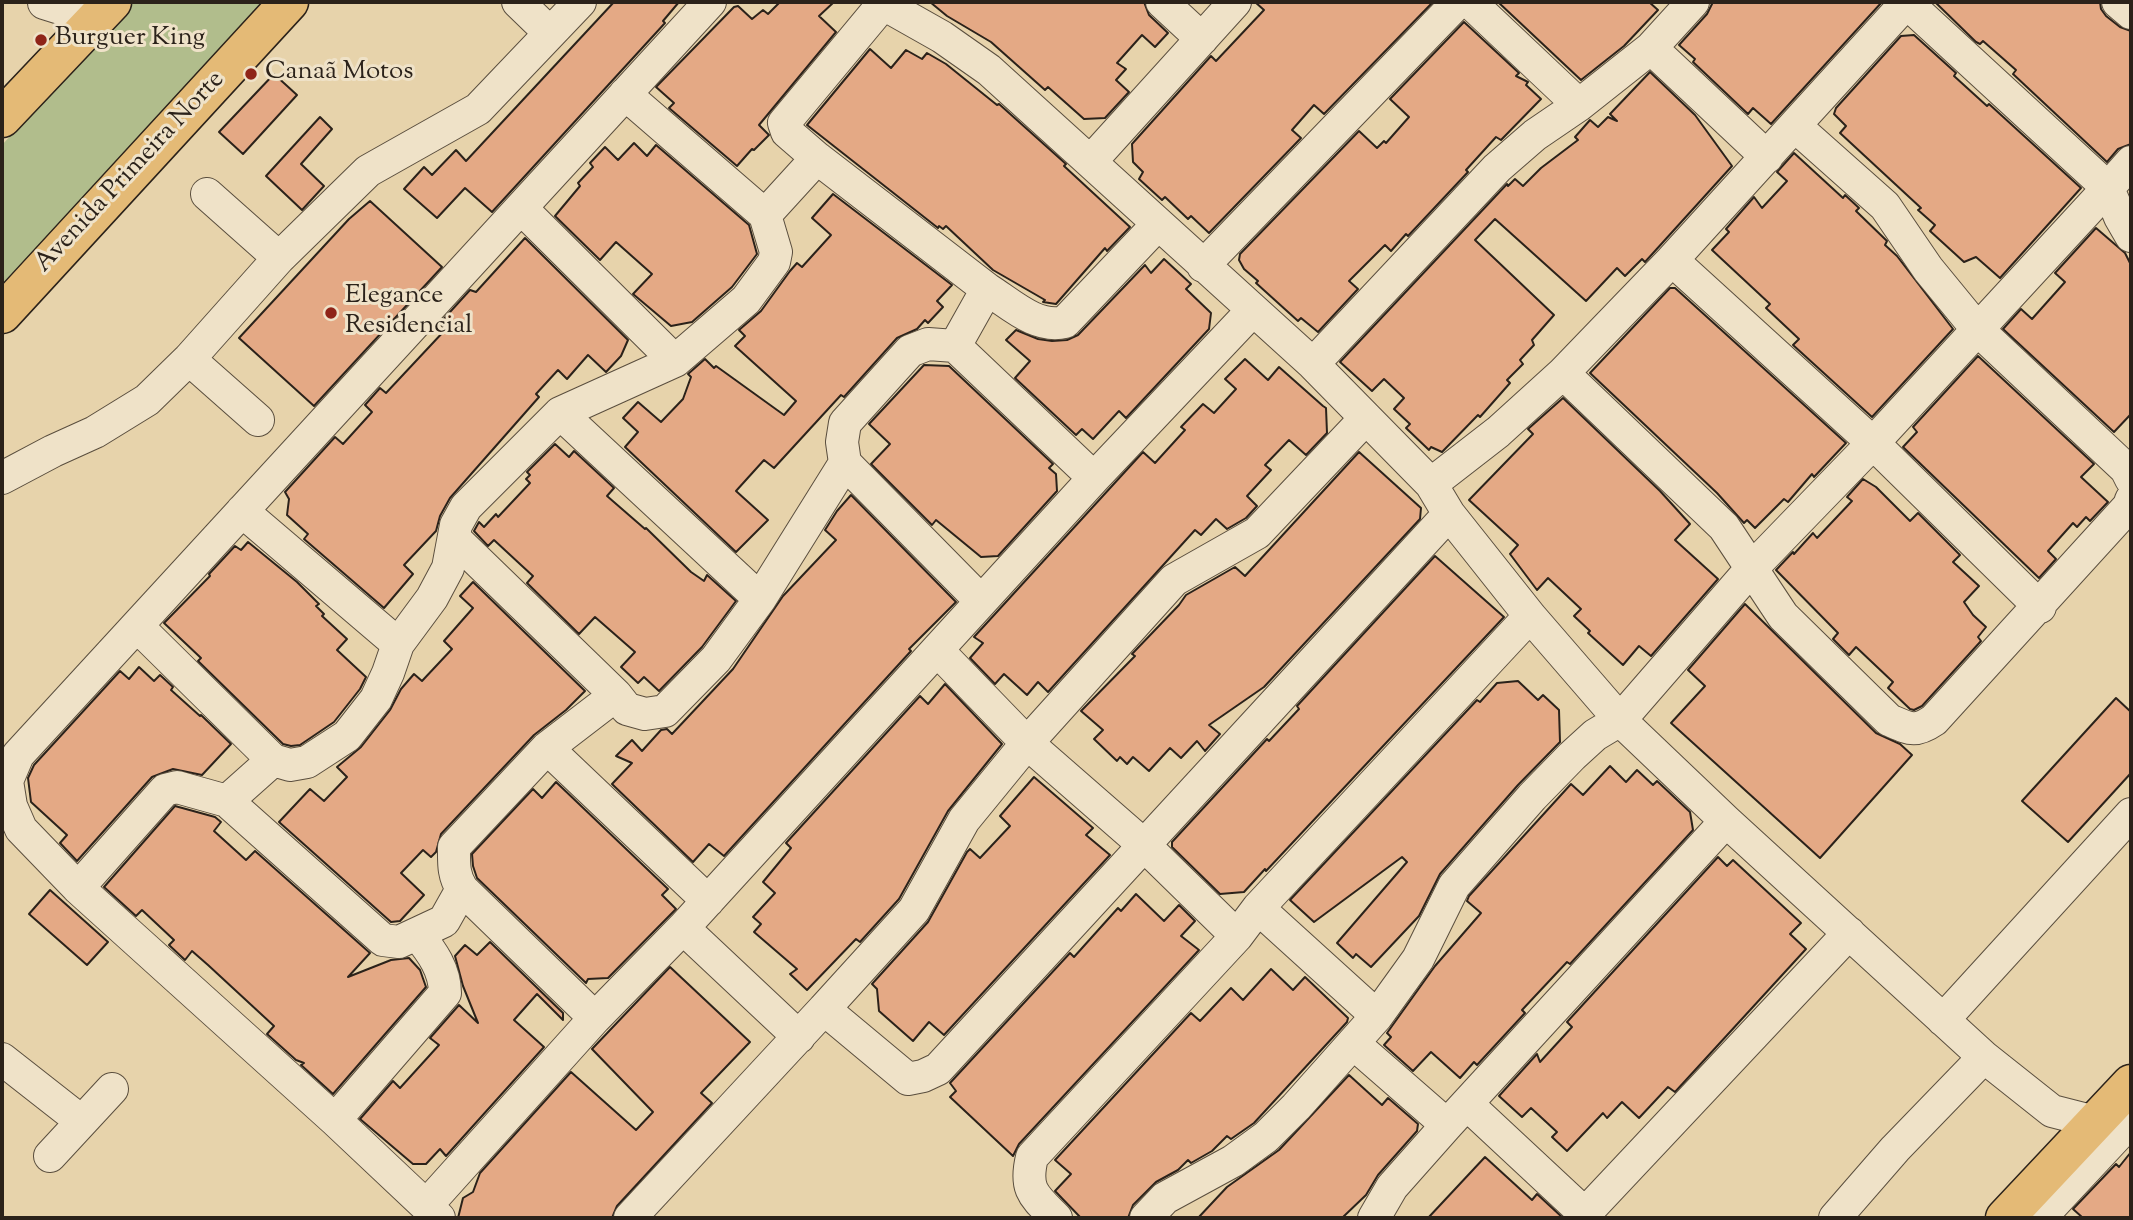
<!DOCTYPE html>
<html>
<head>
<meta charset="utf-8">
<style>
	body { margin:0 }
	#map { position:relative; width:2133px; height:1220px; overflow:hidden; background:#e7d3ab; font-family:"Sorts Mill Goudy",serif }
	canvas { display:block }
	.frame { position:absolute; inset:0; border:4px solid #2b221a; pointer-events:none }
</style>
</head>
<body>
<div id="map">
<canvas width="2133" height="1220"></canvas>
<div class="frame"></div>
</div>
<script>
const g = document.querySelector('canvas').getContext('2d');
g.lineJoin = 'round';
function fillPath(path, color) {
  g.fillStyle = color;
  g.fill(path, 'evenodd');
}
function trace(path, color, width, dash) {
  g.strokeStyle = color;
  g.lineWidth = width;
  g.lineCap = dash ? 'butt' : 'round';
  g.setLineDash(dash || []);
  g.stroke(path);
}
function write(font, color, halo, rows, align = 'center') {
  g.font = font + ' "Sorts Mill Goudy",serif';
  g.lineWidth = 6;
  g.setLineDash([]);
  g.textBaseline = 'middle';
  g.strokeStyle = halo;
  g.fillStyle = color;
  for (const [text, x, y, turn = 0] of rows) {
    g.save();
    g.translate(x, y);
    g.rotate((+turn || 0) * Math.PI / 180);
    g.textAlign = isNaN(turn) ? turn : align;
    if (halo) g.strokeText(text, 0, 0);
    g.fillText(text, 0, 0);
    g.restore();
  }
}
fillPath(new Path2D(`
	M133 2H273L2 296V145Z`), '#b1bd8c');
const building = new Path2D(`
	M614 2H679L663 21 665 23 492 212 465 188 437 218 404 189 424 167 432 175 456 150 466 161Z
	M780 2H834L819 16 836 32 759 125 769 135 754 150 752 149 737 166 669 108 674 103 656 87 734 7 738 6 752 19 763 10 768 14Z
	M930 2H1144L1149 15 1168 33 1155 47 1142 35 1117 63 1126 69 1116 80 1129 92 1105 118 1084 119 1048 87 1045 90 991 42 947 16Z
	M1255 2H1433L1324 114 1314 105 1292 130 1301 138 1209 233 1191 216 1188 219 1165 197 1162 200 1139 179 1143 172 1133 162 1132 144 1211 56 1216 61 1264 10Z
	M1498 2H1649L1658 10 1624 46 1581 80Z
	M1713 2H1882L1771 124 1753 108 1748 114 1693 62 1695 59 1679 45 1707 14Z
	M1935 2H2100L2101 9 2106 16 2120 27 2131 31V144L2118 149 2107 162 2013 74 2016 70 1983 41 1980 44 1976 42Z
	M1464 22 1519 73 1516 76 1528 82 1526 85 1541 99 1501 140 1496 137 1466 170 1468 172 1408 236 1406 234 1391 251 1385 245 1349 281 1358 289 1318 332 1301 318 1298 321 1256 283 1258 281 1244 269 1239 260 1240 254 1359 131 1377 148 1384 141 1386 143 1409 117 1390 99Z
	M1914 35 1956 73 1954 76 1987 106 1989 104 2081 188 2000 278 1976 257 1964 262 1930 231 1935 225 1918 210 1921 208 1840 133 1846 126 1834 114 1836 108 1901 36Z
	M870 49 891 68 906 50 922 59 927 53 946 64 997 105 999 104 1066 164 1064 166 1130 227 1107 251 1105 248 1056 304 1043 302 1045 300 993 270 946 226 943 229 939 226 938 228 807 125Z
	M1650 72 1695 115 1732 166 1645 262 1642 259 1625 276 1617 268 1586 301 1495 219 1475 240 1554 315 1532 340 1534 345 1520 360 1523 364 1507 380 1510 383 1480 417 1478 415 1442 452 1431 447 1429 450 1406 428 1410 424 1394 409 1404 398 1384 379 1372 391 1340 362 1507 184 1508 186 1515 179 1523 186 1541 168 1578 140 1575 137 1590 120 1598 127 1608 117 1617 121 1610 114Z
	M274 74 297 95 243 154 219 132Z
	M320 117 332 129 301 164 324 186 302 210 266 176Z
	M634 143 647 156 656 145 749 225 757 254 732 287 692 322 671 326 633 294 652 274 616 242 600 260 555 216 580 186 578 183 593 167 590 163 605 147 618 160Z
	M1794 153 1843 198 1845 195 1859 208 1856 211 1887 241 1885 245 1897 256 1953 329 1872 417 1793 345 1799 339 1766 308 1770 304 1712 250 1729 232 1726 229 1754 197 1762 208 1787 181 1777 172Z
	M833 194 952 285 937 301 943 307 928 323 925 320 917 329 897 338 844 397 841 395 774 468 764 460 736 491 768 520 736 552 625 447 638 432 623 418 638 402 661 422 683 399 691 377 688 374 705 359 714 368 716 366 784 415 796 401 735 346 745 336 739 330 761 311 790 271 797 263 802 267 831 235 812 218Z
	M370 201 442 267 314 406 239 338 349 219Z
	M2096 228 2125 253 2131 265V414L2114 432 2003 329 2021 309 2032 319 2065 282 2055 273Z
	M525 238 628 340 621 356 606 372 588 355 567 379 558 370 536 394 539 397 450 498 440 516 436 531 404 565 413 574 384 608 304 539 308 534 287 515 289 499 285 492 335 437 343 444 372 412 365 405 380 388 386 393 445 330 440 323 470 290 476 292Z
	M1164 259 1191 284 1186 289 1211 313 1209 329 1126 418 1119 411 1093 439 1082 429 1076 435 1015 378 1030 361 1006 340 1016 330 1038 339 1052 341 1067 340 1078 335 1145 265 1151 273Z
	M1670 288H1675L1846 443 1814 477 1812 474 1788 502 1784 499 1755 528 1747 520 1744 523 1717 493 1590 373Z
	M1978 356 2094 464 2081 477 2108 502 2090 521 2086 517 2077 527 2073 523 2048 551 2056 559 2039 578 1903 447 1917 432 1913 427Z
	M1245 359 1268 380 1279 367 1323 406 1326 408 1327 433 1306 455 1289 440 1265 465 1271 470 1247 496 1257 506 1246 518 1227 529 1216 519 1201 535 1195 530 1048 692 1038 682 1027 695 1004 674 995 684 970 658 983 643 974 637 1143 452 1155 463 1185 430 1181 427 1203 404 1214 413 1236 389 1225 379Z
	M924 365 949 366 1053 464 1049 468 1056 474 1057 491 998 556 981 557 936 520 932 525 871 464 890 444 869 424Z
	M1563 398 1660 491 1690 524 1675 540 1718 579 1651 656 1639 646 1623 665 1588 633 1590 631 1574 616 1581 609 1548 578 1537 590 1510 554 1518 545 1469 500 1533 434 1528 429Z
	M555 444 569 457 574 451 614 488 607 496 645 529 646 528 691 572 704 581 707 575 736 601 702 647 659 691 644 677 638 683 621 667 635 652 595 617 579 634 527 583 533 576 521 565 494 540 488 546 474 531 479 522 484 527 496 514 498 517 530 483 526 479 530 475 527 472Z
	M1359 452 1421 508 1420 519 1264 687 1209 725 1220 734 1205 751 1197 741 1181 758 1170 748 1149 771 1133 757 1127 764 1120 757 1117 761 1094 739 1103 730 1081 711 1135 656 1132 654 1179 605 1186 595 1235 567 1245 576Z
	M1863 479 1876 487 1910 521 1918 513 1960 555 1953 562 1979 586 1964 602 1973 615 1986 627 1978 637 1981 641 1922 706 1914 710 1910 709 1888 688 1893 682 1856 647 1849 655 1833 639 1838 633 1776 570 1793 552 1794 554 1813 533 1817 538 1852 501 1847 497Z
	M851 495 956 602 909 649 911 651 724 856 709 844 693 862 612 784 632 763 616 756 632 740 642 751 661 730 667 729 672 734 733 669 783 596 836 540 825 530 837 511Z
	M248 542 297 582 319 604 316 606 324 614 322 616 347 639 337 650 366 677 360 689 334 722 300 745 291 746 283 744 198 661 201 658 164 623 210 576 209 574 235 546 241 550Z
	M1435 556 1504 617 1266 871 1265 869 1244 892 1220 894 1172 847V842L1267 739 1269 741 1299 709 1297 706Z
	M473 582 585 691 566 710 534 735 441 834 436 852 431 857 423 850 401 873 424 895 400 921 391 922 279 822 310 789 324 801 347 777 337 767 361 747 390 710 401 689 414 674 422 681 452 649 444 641 473 608 460 596Z
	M1745 604 1876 733 1900 744 1912 755 1820 858 1671 723 1705 686 1688 670Z
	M139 667 154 681 160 675 173 687 171 690 200 716 201 715 231 744 202 775 173 769 152 777 77 861 60 843 67 835 31 802 28 778 34 765 120 671 129 679Z
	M1518 681 1538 700 1543 695 1559 710 1560 742 1518 785 1440 874 1419 916 1371 967 1356 954 1353 958 1337 943 1407 862 1402 857 1314 922 1290 900 1477 700 1480 702 1497 683Z
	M945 684 1002 744 948 811 899 899 860 942 856 939 807 990 790 974 797 969 754 932 761 924 753 917 775 893 763 882 791 848 786 843 920 696 928 704Z
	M2116 698 2131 712V773L2068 842 2022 801Z
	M1610 766 1626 782 1637 770 1653 785 1657 781 1690 812 1693 830 1570 964 1567 962 1522 1010 1525 1013 1477 1065 1474 1062 1460 1078 1431 1052 1413 1071 1384 1045 1391 1037 1387 1033 1435 966 1481 913 1467 901 1469 896 1571 784 1583 795Z
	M1034 777 1093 828 1086 835 1110 855 944 1035 929 1022 913 1041 879 1011 877 989 872 984 928 922 967 852 970 849 980 858 1010 826 1000 816Z
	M556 782 668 889 662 895 676 909 608 978 588 979 586 983 477 878 473 866 472 854 533 789 542 798Z
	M175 806 215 817 221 822 214 831 246 860 255 851 370 953 348 977 391 960 409 958 420 970 426 987 333 1094 301 1065 304 1063 296 1060 267 1034 274 1026 208 965 192 951 185 960 169 945 174 940 142 910 136 916 104 887Z
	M1718 857 1727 866 1733 860 1801 923 1790 934 1806 949 1675 1092 1668 1087 1639 1118 1622 1102 1607 1118 1603 1113 1567 1151 1552 1137 1557 1132 1531 1108 1522 1117 1499 1096 1537 1054 1540 1062 1572 1027 1567 1022Z
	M50 890 108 942 87 965 29 914Z
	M1136 894 1164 921 1179 905 1195 921 1181 936 1199 950 1019 1144 1013 1156 950 1097 956 1091 950 1083 1070 953 1074 957 1118 908 1121 911Z
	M490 942 563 1013V1020L537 994 514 1020 544 1047 446 1156 440 1149 426 1164H413L360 1119 393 1081 400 1088 439 1045 430 1038 459 1005 478 1023 463 986 455 956 465 945 477 955Z
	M670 967 750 1042 701 1093 712 1103 617 1206 612 1218H458L463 1198 473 1192 480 1173 571 1072 636 1130 653 1112 592 1049Z
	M1271 969 1293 990 1305 977 1348 1018 1347 1022 1254 1123 1231 1139 1227 1136 1212 1151 1191 1163 1188 1160 1178 1170 1156 1182 1133 1205 1128 1218H1081L1055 1191 1071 1174 1055 1160 1191 1013 1200 1021 1231 988 1243 1000Z
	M1349 1075 1382 1105 1388 1098 1418 1124 1417 1131 1378 1175 1366 1195 1342 1218H1198L1227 1187 1279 1150Z
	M2131 1152V1218H2083L2073 1209 2116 1164 2119 1167Z
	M1485 1157 1532 1200 1537 1194 1563 1218H1428Z`);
fillPath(building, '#e4a985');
trace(building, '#2b221a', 2);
const minor = new Path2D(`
	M518 2 550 33
	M880 2 942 37 989 70 1313 364 1431 484 1449 514 1530 616 1620 720 1726 821 1984 1057 2052 1111 2095 1122
	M1162 2 1202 39
	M1470 2 1579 105
	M1906 2 2108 188 2131 162
	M2118 2 2131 13
	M44 3 95 19
	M1651 48 1767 157
	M625 94 765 215
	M1795 126 1885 206 1928 269 1978 330 2126 469 2131 479
	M817 158 987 289 955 346
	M1091 161 1235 2
	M207 194 279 258
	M522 209 675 361
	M1672 260 1873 443 2040 607
	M1203 266 1458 2
	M987 289C1011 304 1036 329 1065 322L1158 224
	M189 359 258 420
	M1313 364 1497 168 1535 135 1579 105 1651 48 1693 2
	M1563 373 1724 527 1783 616 1889 720C1910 729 1915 733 1934 720L2129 506 2131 500
	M560 413 760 599 845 463
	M2 478 53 451 95 432 147 400 189 359 279 258 368 171 478 109 580 2
	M1431 484 1498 432 1563 373 1672 260 1907 2
	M242 511 398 644
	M454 538 616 695
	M981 601 845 463 842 442 845 423 910 351 928 344 955 346 1094 478
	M138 627 273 760
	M937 650 1027 743 1145 846 1237 936
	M547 748 708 901
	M227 801 383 940 399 942 444 921 462 889
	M78 888 165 790 177 787 227 801 273 760 290 765 307 762 347 736 376 699 388 673 398 644 432 598 448 568 456 525 466 507 560 413 675 361 746 300 774 262 776 252 765 215 817 158 787 132 784 123 883 4
	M1258 908 1377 1016
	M683 928 799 1037
	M824 1009 914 910 964 820 1027 743 1174 580 1257 533 1366 418
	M595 1018 462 889C453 875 454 863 454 847L547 748 616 695 627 709 645 714 665 711 716 659 760 599
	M1943 1020 2131 814
	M1353 1043 1447 1125
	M2 1059 81 1121
	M1467 1104 1585 1214
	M335 1120 445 993C445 970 432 952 418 935
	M50 1156 112 1089
	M426 1206 595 1018 683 928 1094 478 1252 311
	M2041 1217 2125 1127 2127 1089
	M439 1218 335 1120 78 888 21 829 11 806 7 781 18 755 710 2
	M630 1218 824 1009 908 1079 923 1076 938 1069 1449 514
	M1056 1218C1034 1196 1024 1190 1032 1157L1237 936 1258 908 1530 616
	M1146 1218 1165 1198 1233 1161 1266 1137 1296 1107 1377 1016 1418 959 1454 886 1532 797 1572 756 1595 735 1620 720 1752 568 1873 443 2108 188 2120 217 2131 236
	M1374 1218 1392 1187 1447 1125 1726 821
	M1581 1218 1849 933
	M1835 1218 1895 1149 1984 1057`);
const major = new Path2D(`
	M2 118 112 2
	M2 314 289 2
	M2005 1218 2131 1084`);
trace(minor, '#5a4e3e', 34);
trace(major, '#2b221a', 41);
trace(minor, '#efe2c8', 32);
trace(major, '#e4ba76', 38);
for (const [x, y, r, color] of [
	[41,40,7,"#8f2418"],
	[251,74,7,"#8f2418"],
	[331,313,7,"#8f2418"]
]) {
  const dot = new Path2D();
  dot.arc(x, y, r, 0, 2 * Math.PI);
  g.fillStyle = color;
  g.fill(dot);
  trace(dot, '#efe2c8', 2.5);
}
write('26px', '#2b221a', '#efe2c8', [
	["Burguer King",55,40],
	["Canaã Motos",265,74],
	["Elegance",345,298],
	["Residencial",345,328]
], 'left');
write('26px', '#2b221a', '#efe2c8', [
	["Avenida Primeira Norte",131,173,-47]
]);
</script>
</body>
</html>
